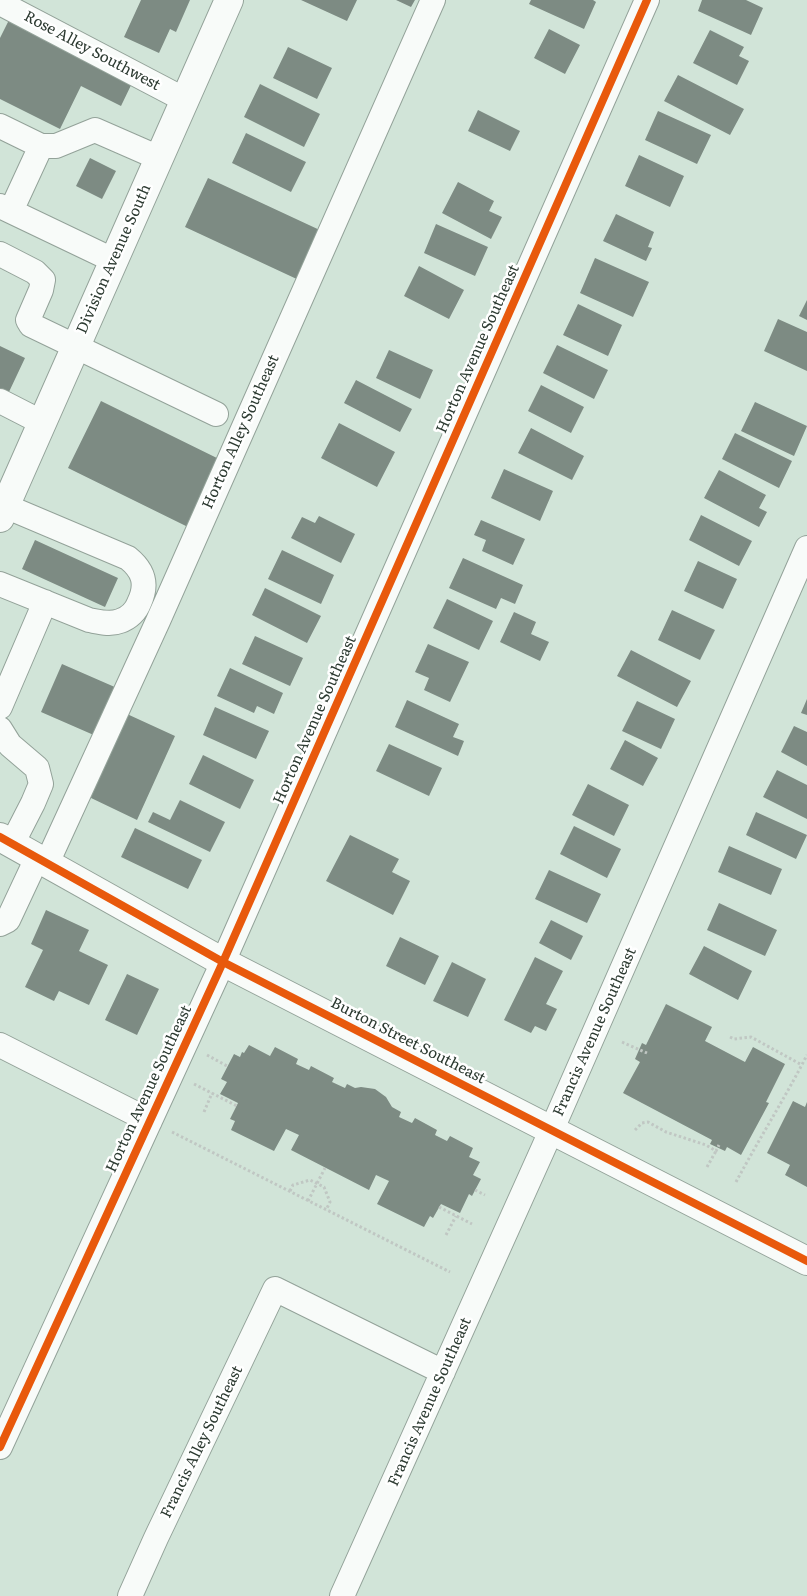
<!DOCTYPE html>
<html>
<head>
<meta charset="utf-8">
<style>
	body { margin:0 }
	canvas { display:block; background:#d1e4d8 }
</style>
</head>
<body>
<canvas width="807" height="1596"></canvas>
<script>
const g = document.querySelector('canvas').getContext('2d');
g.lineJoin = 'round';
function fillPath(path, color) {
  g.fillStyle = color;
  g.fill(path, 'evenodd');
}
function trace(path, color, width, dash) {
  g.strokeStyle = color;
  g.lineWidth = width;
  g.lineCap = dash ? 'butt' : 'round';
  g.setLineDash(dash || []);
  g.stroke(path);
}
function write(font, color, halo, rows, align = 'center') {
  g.font = font + ' Literata,serif';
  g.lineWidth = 5;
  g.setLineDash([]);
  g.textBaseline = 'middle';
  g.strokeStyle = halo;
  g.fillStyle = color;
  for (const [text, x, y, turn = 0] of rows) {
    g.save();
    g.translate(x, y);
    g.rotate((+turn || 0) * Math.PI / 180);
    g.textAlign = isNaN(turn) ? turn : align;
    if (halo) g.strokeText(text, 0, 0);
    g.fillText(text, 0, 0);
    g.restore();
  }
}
fillPath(new Path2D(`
	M141 0H190L176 32 170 29 159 53 124 37Z
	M301 0H357L347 21Z
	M396 0H415L411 7Z
	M531 0H593L596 2 584 29 529 4Z
	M702 0H746L763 8 751 35 698 11Z
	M10 18 134 79 121 106 81 86 60 129 0 99V38Z
	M549 29 580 45 565 74 534 58Z
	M710 30 744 47 739 56 749 61 737 85 693 63Z
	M288 47 332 68 317 99 273 78Z
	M678 75 744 109 730 135 664 101Z
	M260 84 320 114 304 147 244 117Z
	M478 110 520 131 510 151 468 131Z
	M658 111 711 135 697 164 645 140Z
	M246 133 306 162 291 192 232 163Z
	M639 155 684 176 670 207 625 186Z
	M90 158 116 171 102 199 76 186Z
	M208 178 324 232 301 281 185 227Z
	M458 182 494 201 489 211 502 217 491 239 442 213Z
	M616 214 654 232 648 247 652 248 646 261 603 241Z
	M436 224 488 247 475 276 424 253Z
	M595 258 649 282 633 317 580 293Z
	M419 266 464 290 449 319 404 296Z
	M807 300V320L799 316Z
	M578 304 622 325 608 356 563 335Z
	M778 319 807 332V371L764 351Z
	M557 345 608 370 594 399 543 373Z
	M0 346 25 358 8 394 0 391Z
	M389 350 433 370 420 399 376 378Z
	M356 380 412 409 400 432 344 403Z
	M541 385 584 407 571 433 528 411Z
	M101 401 223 461 190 528 68 468Z
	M755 402 807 426 794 456 741 431Z
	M339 423 395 452 377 487 321 458Z
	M531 428 584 456 572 480 518 453Z
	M735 433 792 461 779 488 722 459Z
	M504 469 553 491 540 521 491 498Z
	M719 470 766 495 759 508 767 512 759 527 704 498Z
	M701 515 752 541 739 566 689 540Z
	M319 516 355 534 341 563 291 538 302 517 315 523Z
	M481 520 525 539 513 565 482 551 486 540 474 535Z
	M35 540 118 578 105 607 22 569Z
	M282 550 334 575 321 604 268 579Z
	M463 558 523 585 515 604 501 598 496 609 449 588Z
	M698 561 737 579 723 609 684 591Z
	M265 588 321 616 307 643 252 615Z
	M447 599 493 621 479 650 433 628Z
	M672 610 715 630 700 660 658 640Z
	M514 612 536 622 531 634 549 642 540 661 500 642Z
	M255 636 303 658 290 686 242 664Z
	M428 644 469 662 450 702 424 690 429 678 415 672Z
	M631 650 691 681 677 707 617 676Z
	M62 664 117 688 96 736 41 712Z
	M230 668 283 693 274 714 257 706 254 713 217 696Z
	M807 699V715L801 713Z
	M407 700 459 724 453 737 464 741 458 756 395 727Z
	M637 701 675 719 661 749 622 731Z
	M215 707 269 731 256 759 203 735Z
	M127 714 175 736 137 820 89 797Z
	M794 726 807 732V766L781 752Z
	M625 740 658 758 643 786 610 769Z
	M389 744 442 768 429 796 376 771Z
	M203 755 254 780 240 809 189 784Z
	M777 770 807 785V819L763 797Z
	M588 784 629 805 614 836 572 815Z
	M180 800 225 822 210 852 148 822 153 812 170 820Z
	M756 812 807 835 796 859 746 835Z
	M574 826 621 849 607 878 560 854Z
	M135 828 202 860 188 889 121 857Z
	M350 835 399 859 392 872 410 881 393 915 326 881Z
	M729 846 782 869 771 895 718 872Z
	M549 870 601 894 587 923 535 899Z
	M719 903 777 930 765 956 707 930Z
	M46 910 89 930 79 951 108 965 89 1005 59 991 54 1001 25 987 43 950 31 944Z
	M551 920 583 936 571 960 539 943Z
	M400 937 439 956 425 985 386 966Z
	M704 946 752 971 738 1000 689 974Z
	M535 957 563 971 546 1004 557 1009 546 1031 535 1026 531 1033 504 1020Z
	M452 962 486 979 468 1017 433 1001Z
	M127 974 159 989 137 1035 105 1020Z
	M666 1004 712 1027 705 1041 745 1062 753 1047 785 1064 766 1102 769 1103 741 1155 727 1147 725 1151 710 1144 712 1140 623 1093 640 1062 635 1059 642 1043 646 1045Z
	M249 1045 270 1056 275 1047 298 1059 296 1064 309 1070 311 1066 334 1078 332 1082 345 1088 347 1084 355 1088 361 1087 375 1089 386 1097 392 1107 401 1112 399 1117 412 1123 415 1118 437 1130 435 1135 447 1141 450 1136 473 1148 469 1157 480 1162 473 1175 481 1179 472 1196 469 1194 460 1213 441 1204 433 1218 430 1216 424 1227 377 1204 389 1181 376 1175 369 1190 291 1150 299 1135 286 1129 274 1151 231 1130 235 1121 230 1119 238 1103 220 1094 227 1082 221 1079 234 1054 240 1057 242 1052 244 1053Z
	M793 1101 805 1107 807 1102V1187L785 1175 790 1165 767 1153Z`), '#7d8b83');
const minor = new Path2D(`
	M0 3 185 100
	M0 126 41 146 11 211
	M41 146H56L95 130 159 158
	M0 206 115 261
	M0 254 35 272 43 280 41 290 28 320 31 325 216 414
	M0 401 43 423
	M0 584 89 620C100 622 110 625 120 621 129 618 136 611 139 603 148 584 144 571 128 558L5 506
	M0 707 45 602
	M0 729 10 745 37 768 41 784 33 803 12 844
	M47 863 158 621 433 0
	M0 924 8 920 37 858
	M0 1045 150 1121
	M0 1447 223 962 647 0
	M130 1596 156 1538 275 1289 443 1372
	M342 1596 552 1129 807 548`);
const major = new Path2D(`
	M0 518 229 0
	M0 837 223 962 807 1261`);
trace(minor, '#93a299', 26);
trace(major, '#93a299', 30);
trace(new Path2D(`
	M730 1037 734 1039 751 1037 802 1065
	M622 1042 647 1053
	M207 1055 227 1066
	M194 1084 237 1106
	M204 1112 212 1093
	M635 1130 642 1123 648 1122 666 1132 706 1145 716 1151 719 1145
	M172 1132 450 1272
	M707 1167 716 1151
	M736 1182C759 1139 785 1098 807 1055
	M475 1190 485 1195
	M290 1191 293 1185 310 1180 324 1187 330 1202 326 1210
	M308 1201 325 1168
	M439 1207 472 1224
	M446 1235 456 1216`), '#c0c7c3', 3, [2.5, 2.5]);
trace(minor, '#f8fbf9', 24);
trace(major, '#f8fbf9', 28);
trace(new Path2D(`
	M0 837 223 962 807 1261
	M0 1447 223 962 647 0`), '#e8590c', 8);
write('15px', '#2c3a31', '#fff', [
	["Rose Alley Southwest",92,51,28],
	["Division Avenue South",114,259,-66],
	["Horton Avenue Southeast",478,349,-66],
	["Horton Alley Southeast",241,432,-66],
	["Horton Avenue Southeast",315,720,-66],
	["Francis Avenue Southeast",595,1032,-66],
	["Burton Street Southeast",408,1041,27],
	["Horton Avenue Southeast",149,1089,-65],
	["Francis Avenue Southeast",430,1402,-66],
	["Francis Alley Southeast",202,1442,-64]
]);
</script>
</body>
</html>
